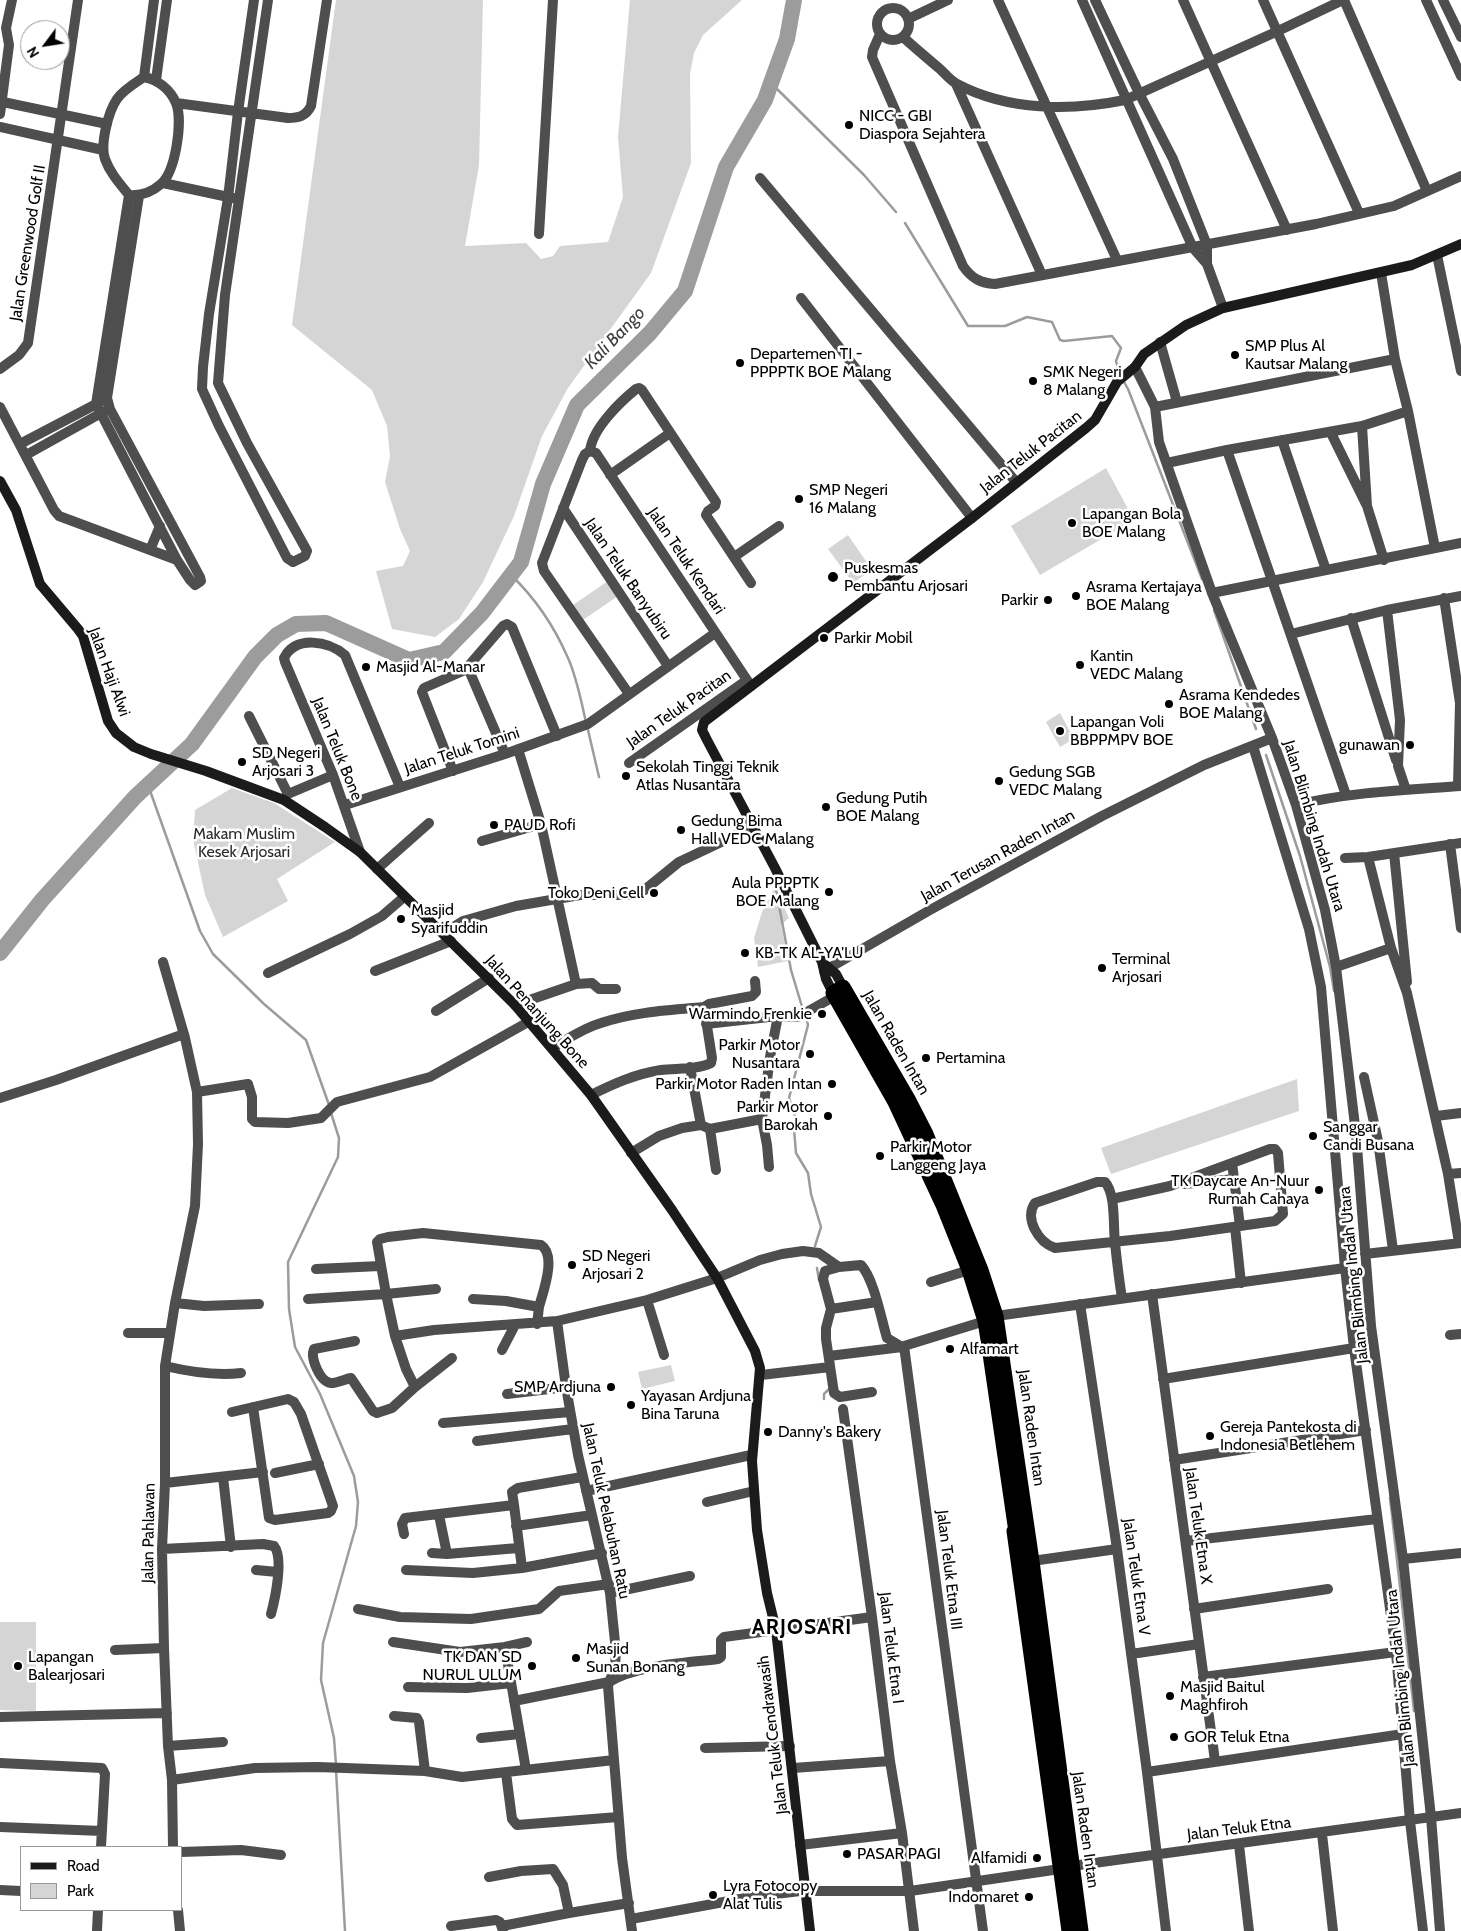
<!DOCTYPE html>
<html>
<head>
<meta charset="utf-8">
<style>
	body { margin:0 }
	#map { position:relative; width:1461px; height:1931px; overflow:hidden; background:#fff; font-family:Cabin,sans-serif }
	canvas { display:block }
	.legend { position:absolute; left:20px; top:1846px; width:162px; height:65px; box-sizing:border-box; background:#fff; border:1px solid #999; margin:0; padding:6px 9px; list-style:none; font-size:15px; color:#000 }
	.legend li { display:flex; align-items:center; gap:10px; height:25px }
	.legend b { width:25px; border:1px solid #999 }
	.north { position:absolute; left:20px; top:20px; width:50px; height:50px; box-sizing:border-box; background:#fff; border:1px solid #999; border-radius:50%; rotate:239deg; font-size:14px; font-weight:700; line-height:20px; text-align:center; color:#000 }
	.north::after { content:''; display:block; margin:auto; width:18px; height:22px; background:#000; clip-path:polygon(50% 0,100% 100%,50% 72%,0 100%) }
</style>
</head>
<body>
<div id="map">
<canvas width="1461" height="1931"></canvas>
<ul class="legend">
<li><b style="height:6px;background:#1b1b1b"></b>Road</li>
<li><b style="height:14px;background:#d5d5d5"></b>Park</li>
</ul>
<div class="north">N</div>
</div>
<script>
const g = document.querySelector('canvas').getContext('2d');
g.lineJoin = 'round';
function fillPath(path, color) {
  g.fillStyle = color;
  g.fill(path, 'evenodd');
}
function trace(path, color, width, dash) {
  g.strokeStyle = color;
  g.lineWidth = width;
  g.lineCap = dash ? 'butt' : 'round';
  g.setLineDash(dash || []);
  g.stroke(path);
}
function write(font, color, halo, rows, align = 'center') {
  g.font = font + ' Cabin,sans-serif';
  g.lineWidth = 5;
  g.setLineDash([]);
  g.textBaseline = 'middle';
  g.strokeStyle = halo;
  g.fillStyle = color;
  for (const [text, x, y, turn = 0] of rows) {
    g.save();
    g.translate(x, y);
    g.rotate((+turn || 0) * Math.PI / 180);
    g.textAlign = isNaN(turn) ? turn : align;
    if (halo) g.strokeText(text, 0, 0);
    g.fillText(text, 0, 0);
    g.restore();
  }
}
fillPath(new Path2D(`
	M336 0H483L479 165 465 246 526 243 541 259 553 256 560 246 608 242 623 197 618 137 630 0H742L703 35 694 53 690 74 691 163 651 273 568 388 542 436 514 516 483 582 459 619 435 637 392 629 376 571 403 566 410 551 400 529 385 482 390 456 387 426 372 390 292 325Z
	M1106 468 1134 520 1040 575 1011 526Z
	M848 535 872 570 853 583 828 549Z
	M608 581 618 596 583 620 573 605Z
	M1060 713 1074 739 1060 747 1046 722Z
	M232 788 274 803 335 842 277 879 288 901 223 937 205 895 193 839 195 810Z
	M775 887 789 918 781 925 788 961 758 967 754 938 762 912Z
	M1297 1079 1299 1111 1111 1174 1101 1148Z
	M671 1365 675 1381 642 1389 638 1372Z
	M0 1622H36V1711L0 1710Z`), '#d5d5d5');
trace(new Path2D(`
	M771 83 864 175 896 212
	M905 223 968 326H1005L1027 317 1052 322 1060 340 1064 341 1112 336 1121 348 1116 361 1120 375
	M1123 380 1128 389 1202 579
	M511 575C535 598 555 628 568 658 577 678 581 701 586 722
	M1214 610 1256 729
	M588 730 599 777
	M1266 755 1300 856 1330 967 1334 991
	M148 785 200 931 213 954 264 1004 306 1040 329 1105
	M776 889 791 970 803 1010
	M806 1017 808 1025 789 1098 796 1119 794 1129 796 1153 808 1173 811 1194 821 1227 815 1246
	M331 1113 339 1138 338 1157 288 1262 289 1309 295 1347 320 1394 354 1476 358 1502 356 1526 323 1643 321 1680 334 1738 336 1765
	M817 1268 819 1280
	M824 1399V1394L829 1389
	M1390 1498 1414 1711
	M336 1770 345 1931`), '#9c9c9c', 2.5);
trace(new Path2D(`
	M0 953 42 900 135 797 192 744 255 657 277 635 296 624 326 623 409 660 444 652 482 613 521 562 543 484 577 405 650 333 685 291 726 167 765 100 771 83 787 39 794 0`), '#9c9c9c', 16);
trace(new Path2D(`
	M254 0 238 112 228 198 209 314 203 367 202 389 219 426 287 558 293 562 305 556 307 551 247 443 218 383 225 295 268 0
	M998 0 1117 260
	M1082 0 1193 248 1207 264
	M1095 0 1139 93 1173 159 1207 245V264L1223 308
	M1183 0 1287 230
	M1263 0 1359 213
	M1344 0 1427 191
	M1426 0 1461 76
	M1443 0 1461 37
	M877 24a16 16 0 1 1 32 0a16 16 0 1 1-32 0Z
	M908 19 948 0
	M880 34 873 50 872 57 963 266C972 279 981 283 995 284L1316 224 1394 206 1461 176
	M903 37C915 48 927 58 940 69 945 74 951 81 957 84 1008 111 1071 111 1125 100L1278 31 1343 0
	M144 77C158 80 170 89 176 103 183 120 176 171 161 184 152 192 141 196 129 195 120 184 110 173 105 159 100 145 108 112 117 99 123 90 135 83 144 77Z
	M144 77 154 0
	M156 80 167 0
	M956 84 1042 275
	M3 102 107 124
	M176 103 288 118C299 118 306 116 311 106L327 0
	M0 114 9 45 6 28 12 0
	M0 127 103 150
	M760 178 1016 482
	M163 183 233 198
	M129 195 96 404 177 560 190 580 195 585 201 581 200 577 110 409 107 398 139 196
	M539 234 553 0
	M1437 255 1461 371
	M1381 273 1395 359 1408 411 1435 548
	M801 298 972 518
	M1160 342 1177 402
	M1135 367 1155 407 1159 442 1212 593 1272 738 1296 805 1325 910 1336 967 1356 1134 1371 1326 1403 1559 1431 1817 1440 1931
	M0 369 19 355 28 343 78 0
	M0 407 54 510 59 516 177 560
	M1155 407 1395 359
	M1362 426 1367 506 1384 560
	M1331 433 1366 504
	M1282 440 1326 570
	M20 444 102 401
	M1227 450 1346 795
	M590 451C592 429 620 402 636 389L639 388 642 390 716 502 715 506 708 511 706 515 751 583
	M26 455 105 411
	M1167 463 1227 450 1362 426 1408 411
	M610 475 670 433
	M563 508 668 666
	M150 550 160 526
	M734 557 779 526
	M1212 593 1461 543
	M1444 598 1460 703 1458 786
	M1387 610 1400 720 1398 766 1406 790
	M1351 618 1396 760
	M1291 634 1387 610 1461 596
	M468 668 505 754
	M629 694 544 571 542 563 582 460 585 454 590 451 596 453 751 686
	M249 716 288 794
	M1253 746 1309 929 1321 987 1345 1268 1354 1348 1396 1652 1410 1821 1423 1931
	M518 749 541 824 576 984
	M629 763 747 680
	M453 771 422 692 424 688 465 670 503 626 507 624 512 627 557 736
	M284 799 288 794 333 775
	M345 805 505 754 588 724 715 633
	M1296 805C1350 792 1405 790 1461 786
	M482 841 541 824
	M1450 844 1461 928
	M360 852 333 775 285 662 284 658C296 635 328 641 345 655L400 787
	M1394 853 1407 982
	M1368 857 1391 948 1407 993 1448 1174 1459 1243
	M1345 858 1368 857 1461 843
	M377 869 429 823
	M444 933 463 921 516 906 580 895H629L642 892 679 862 753 827
	M163 962 185 1038 197 1092 198 1144 195 1206 175 1303 165 1366V1483L162 1549 164 1648 168 1746 172 1780 173 1847
	M1336 967 1391 948
	M375 971 451 941
	M824 971 930 910 1102 816 1204 765 1272 738
	M268 973 350 934 382 916 404 897
	M515 1005 576 984 592 983 599 989H616
	M436 1011 489 978
	M706 1024 778 1016 798 1017 835 996
	M552 1048C568 1039 583 1028 601 1023 633 1012 670 1010 704 1007L709 1004 752 996 756 992 755 981
	M690 1067 701 1125
	M1364 1077 1378 1141 1393 1250
	M197 1092 248 1084 252 1097V1119L255 1122 288 1123 321 1118 337 1102 430 1077 530 1021
	M591 1095C613 1084 635 1074 661 1070 676 1068 697 1070 711 1063L712 1058 704 1007
	M0 1098 56 1080 184 1034
	M1436 1116 1461 1113
	M762 1119 767 1145 769 1167
	M710 1129 716 1170
	M631 1153 659 1136 682 1128 701 1125 710 1129 762 1119 770 1057 778 1016
	M1232 1163 1240 1226
	M1448 1174 1461 1173
	M1185 1184 1234 1179
	M1112 1199 1170 1186 1270 1149H1275L1278 1153 1283 1214 1275 1221 1170 1236 1055 1248C1038 1242 1024 1218 1035 1203L1097 1182H1105C1116 1194 1113 1227 1115 1243 1117 1262 1119 1280 1122 1298
	M1235 1227 1241 1283
	M1365 1254 1461 1243
	M316 1269 380 1266
	M931 1282 969 1270
	M436 1289 386 1294 377 1242 380 1239 388 1237 423 1233 541 1245C557 1255 543 1292 539 1307
	M1152 1294 1215 1761
	M308 1299 386 1294 395 1336 434 1330 557 1321 647 1300 717 1278 760 1260 782 1254 803 1251 819 1253 839 1267
	M473 1299 506 1301 539 1307 537 1324
	M647 1300 664 1355
	M175 1303 204 1306 259 1304
	M1080 1304 1117 1549 1147 1772 1166 1931
	M831 1309 877 1302
	M996 1316 1345 1268
	M557 1321 566 1387 578 1455 610 1593 616 1652 615 1666 608 1686 622 1858 632 1931
	M128 1333H170
	M1450 1335 1461 1334
	M395 1336 406 1369 415 1387 452 1358
	M355 1341 314 1349C310 1358 320 1382 331 1383 338 1383 345 1379 351 1378L373 1411 377 1413 392 1408 415 1387
	M502 1350 515 1325
	M829 1356 902 1347
	M165 1366C190 1372 214 1376 241 1373
	M761 1375 830 1367
	M1163 1379 1354 1348
	M872 1392 840 1397 834 1393 826 1339V1328L831 1309 823 1279 825 1271 839 1267 861 1265C874 1279 881 1318 887 1338L902 1347
	M507 1394 566 1387
	M843 1409 872 1617 890 1761 902 1833 914 1931
	M232 1412 288 1399 294 1402 301 1414 333 1506 331 1511 328 1513 275 1520 269 1518 253 1407
	M443 1423 570 1412
	M477 1441 573 1429
	M1174 1460 1366 1430
	M275 1473 319 1464
	M223 1477 231 1547
	M165 1483 263 1472
	M586 1491 751 1455
	M707 1502 754 1491
	M514 1505 522 1568
	M439 1515 447 1554 518 1548
	M516 1526 592 1515
	M404 1534 402 1524 405 1518 514 1505 512 1492 518 1488 582 1477
	M1186 1541 1377 1519
	M162 1549 263 1544 274 1546C284 1558 275 1599 271 1614
	M432 1553 447 1554
	M1403 1559 1461 1553
	M1032 1561 1117 1549
	M256 1570 277 1572
	M406 1570 473 1573 522 1568 602 1553
	M610 1593 690 1576
	M358 1609 400 1617 471 1619 539 1609 559 1591 609 1584
	M1194 1609 1328 1589
	M393 1642 460 1652 505 1647 527 1642
	M505 1647 526 1770
	M115 1650 164 1648
	M1131 1654 1199 1644
	M1203 1677 1396 1652
	M408 1687 467 1688 511 1683
	M514 1701 609 1682C636 1665 686 1663 718 1659L721 1657V1640L724 1637 872 1617
	M394 1716 417 1718 419 1722 425 1771
	M0 1717 167 1713
	M481 1738 520 1734
	M168 1746 223 1742
	M705 1748 790 1746
	M0 1763 102 1768 105 1774 101 1847
	M793 1768 890 1761
	M1147 1772 1403 1734
	M506 1773 512 1819 517 1825 618 1817
	M172 1780 255 1768 318 1767 425 1771 462 1777 614 1760
	M0 1827 102 1831
	M1322 1834 1333 1931
	M800 1845 902 1833
	M1239 1845 1249 1931
	M181 1852 241 1850 281 1855
	M1072 1866 1461 1813
	M489 1877 521 1871 553 1869 563 1885 569 1913
	M0 1890 21 1891
	M178 1910 180 1931
	M631 1919 751 1897 800 1891H910L1060 1869
	M451 1926 496 1920 500 1922 503 1931
	M502 1926 569 1913 629 1903
	M97 1931 98 1910
	M983 1931 904 1346 985 1321`), '#4e4e4e', 10);
trace(new Path2D(`
	M0 481 16 510 40 584 78 629 83 636 108 721 116 733 134 747 151 754 206 771 284 800 325 827 360 852 515 1005 591 1095 672 1210 717 1278 755 1351 760 1368 752 1461 757 1530 767 1593 776 1630 810 1931
	M822 962 836 974 843 987
	M833 993 826 979 822 962 775 868 707 740 702 730 704 722 972 518 1086 428 1095 420 1117 382 1135 367 1144 354 1186 325 1223 308 1412 265 1461 244`), '#1b1b1b', 10);
trace(new Path2D(`
	M1069 1931 1014 1531 1016 1532 988 1340 985 1321 969 1270 943 1205 895 1102 833 993 843 987 908 1099 926 1134 981 1270 996 1316 1032 1561 1081 1931`), '#000', 15);
for (const [x, y, r, color] of [
	[849,125,5,"#000"],
	[1235,355,5,"#000"],
	[740,363,5,"#000"],
	[1033,381,5,"#000"],
	[799,499,5,"#000"],
	[1072,523,5,"#000"],
	[833,577,6,"#000"],
	[1076,596,5,"#000"],
	[1048,600,5,"#000"],
	[824,638,5,"#000"],
	[1080,665,5,"#000"],
	[366,667,5,"#000"],
	[1169,704,5,"#000"],
	[1060,731,5,"#000"],
	[1410,745,5,"#000"],
	[242,762,5,"#000"],
	[626,776,5,"#000"],
	[999,781,5,"#000"],
	[826,807,5,"#000"],
	[494,825,5,"#000"],
	[681,830,5,"#000"],
	[829,892,5,"#000"],
	[654,893,5,"#000"],
	[401,919,5,"#000"],
	[745,953,5,"#000"],
	[1102,968,5,"#000"],
	[822,1014,5,"#000"],
	[810,1054,5,"#000"],
	[926,1058,5,"#000"],
	[832,1084,5,"#000"],
	[828,1116,5,"#000"],
	[1313,1136,5,"#000"],
	[880,1156,5,"#000"],
	[1319,1190,5,"#000"],
	[572,1265,5,"#000"],
	[950,1349,5,"#000"],
	[611,1387,5,"#000"],
	[631,1405,5,"#000"],
	[768,1432,5,"#000"],
	[1210,1436,5,"#000"],
	[576,1658,5,"#000"],
	[18,1666,5,"#000"],
	[532,1666,5,"#000"],
	[1170,1696,5,"#000"],
	[1174,1737,5,"#000"],
	[847,1854,5,"#000"],
	[1037,1858,5,"#000"],
	[713,1895,5,"#000"],
	[1029,1897,5,"#000"]
]) {
  const dot = new Path2D();
  dot.arc(x, y, r, 0, 2 * Math.PI);
  g.fillStyle = color;
  g.fill(dot);
  trace(dot, '#fff', 2);
}
write('16px', '#000', '#fff', [
	["NICC - GBI",859,116],
	["Diaspora Sejahtera",859,134],
	["SMP Plus Al",1245,346],
	["Kautsar Malang",1245,364],
	["Departemen TI -",750,354],
	["PPPPTK BOE Malang",750,372],
	["SMK Negeri",1043,372],
	["8 Malang",1043,390],
	["SMP Negeri",809,490],
	["16 Malang",809,508],
	["Lapangan Bola",1082,514],
	["BOE Malang",1082,532],
	["Puskesmas",844,568],
	["Pembantu Arjosari",844,586],
	["Asrama Kertajaya",1086,587],
	["BOE Malang",1086,605],
	["Parkir",1038,600,"right"],
	["Parkir Mobil",834,638],
	["Kantin",1090,656],
	["VEDC Malang",1090,674],
	["Masjid Al-Manar",376,667],
	["Asrama Kendedes",1179,695],
	["BOE Malang",1179,713],
	["Lapangan Voli",1070,722],
	["BBPPMPV BOE",1070,740],
	["gunawan",1400,745,"right"],
	["SD Negeri",252,753],
	["Arjosari 3",252,771],
	["Sekolah Tinggi Teknik",636,767],
	["Atlas Nusantara",636,785],
	["Gedung SGB",1009,772],
	["VEDC Malang",1009,790],
	["Gedung Putih",836,798],
	["BOE Malang",836,816],
	["Gedung Bima",691,821],
	["Hall VEDC Malang",691,839],
	["PAUD Rofi",504,825],
	["Aula PPPPTK",819,883,"right"],
	["BOE Malang",819,901,"right"],
	["Toko Deni Cell",644,893,"right"],
	["Masjid",411,910],
	["Syarifuddin",411,928],
	["KB-TK AL-YA'LU",755,953],
	["Terminal",1112,959],
	["Arjosari",1112,977],
	["Warmindo Frenkie",812,1014,"right"],
	["Parkir Motor",800,1045,"right"],
	["Nusantara",800,1063,"right"],
	["Pertamina",936,1058],
	["Parkir Motor Raden Intan",822,1084,"right"],
	["Parkir Motor",818,1107,"right"],
	["Barokah",818,1125,"right"],
	["Sanggar",1323,1127],
	["Candi Busana",1323,1145],
	["Parkir Motor",890,1147],
	["Langgeng Jaya",890,1165],
	["TK Daycare An-Nuur",1309,1181,"right"],
	["Rumah Cahaya",1309,1199,"right"],
	["SD Negeri",582,1256],
	["Arjosari 2",582,1274],
	["Alfamart",960,1349],
	["SMP Ardjuna",601,1387,"right"],
	["Yayasan Ardjuna",641,1396],
	["Bina Taruna",641,1414],
	["Gereja Pantekosta di",1220,1427],
	["Indonesia Betlehem",1220,1445],
	["Danny's Bakery",778,1432],
	["Masjid",586,1649],
	["Sunan Bonang",586,1667],
	["Lapangan",28,1657],
	["Balearjosari",28,1675],
	["TK DAN SD",522,1657,"right"],
	["NURUL ULUM",522,1675,"right"],
	["Masjid Baitul",1180,1687],
	["Maghfiroh",1180,1705],
	["GOR Teluk Etna",1184,1737],
	["PASAR PAGI",857,1854],
	["Alfamidi",1027,1858,"right"],
	["Lyra Fotocopy",723,1886],
	["Alat Tulis",723,1904],
	["Indomaret",1019,1897,"right"]
], 'left');
write('16px', '#000', '#fff', [
	["Jalan Greenwood Golf II",28,243,-81],
	["Jalan Teluk Pacitan",1031,452,-38],
	["Jalan Teluk Kendari",686,561,56],
	["Jalan Teluk Banyubiru",628,579,56],
	["Jalan Haji Alwi",109,672,70],
	["Jalan Teluk Pacitan",679,709,-35],
	["Jalan Teluk Bone",337,749,68],
	["Jalan Teluk Tomini",462,751,-18],
	["Jalan Blimbing Indah Utara",1314,826,73],
	["Jalan Terusan Raden Intan",998,856,-29],
	["Jalan Penanjung Bone",537,1012,48],
	["Jalan Raden Intan",896,1043,60],
	["Jalan Blimbing Indah Utara",1354,1275,-96],
	["Jalan Raden Intan",1031,1428,82],
	["Jalan Teluk Pelabuhan Ratu",606,1511,78],
	["Jalan Teluk Etna X",1198,1526,82],
	["Jalan Pahlawan",149,1533,-89],
	["Jalan Teluk Etna III",949,1570,83],
	["Jalan Teluk Etna V",1136,1577,82],
	["Jalan Teluk Etna I",891,1648,83],
	["Jalan Blimbing Indah Utara",1401,1678,-96],
	["Jalan Teluk Cendrawasih",773,1735,-97],
	["Jalan Teluk Etna",1239,1829,-7],
	["Jalan Raden Intan",1085,1830,82]
]);
write('16px', '#2c2c2c', '#fff', [
	["Makam Muslim",244,834],
	["Kesek Arjosari",244,852]
]);
write('italic 18px', '#3d3d3d', '#fff', [
	["Kali Bango",615,338,-46]
]);
g.letterSpacing = '1px';
write('bold 21px', '#000', '#fff', [
	["ARJOSARI",802,1628]
]);
g.letterSpacing = '0px';
</script>
</body>
</html>
